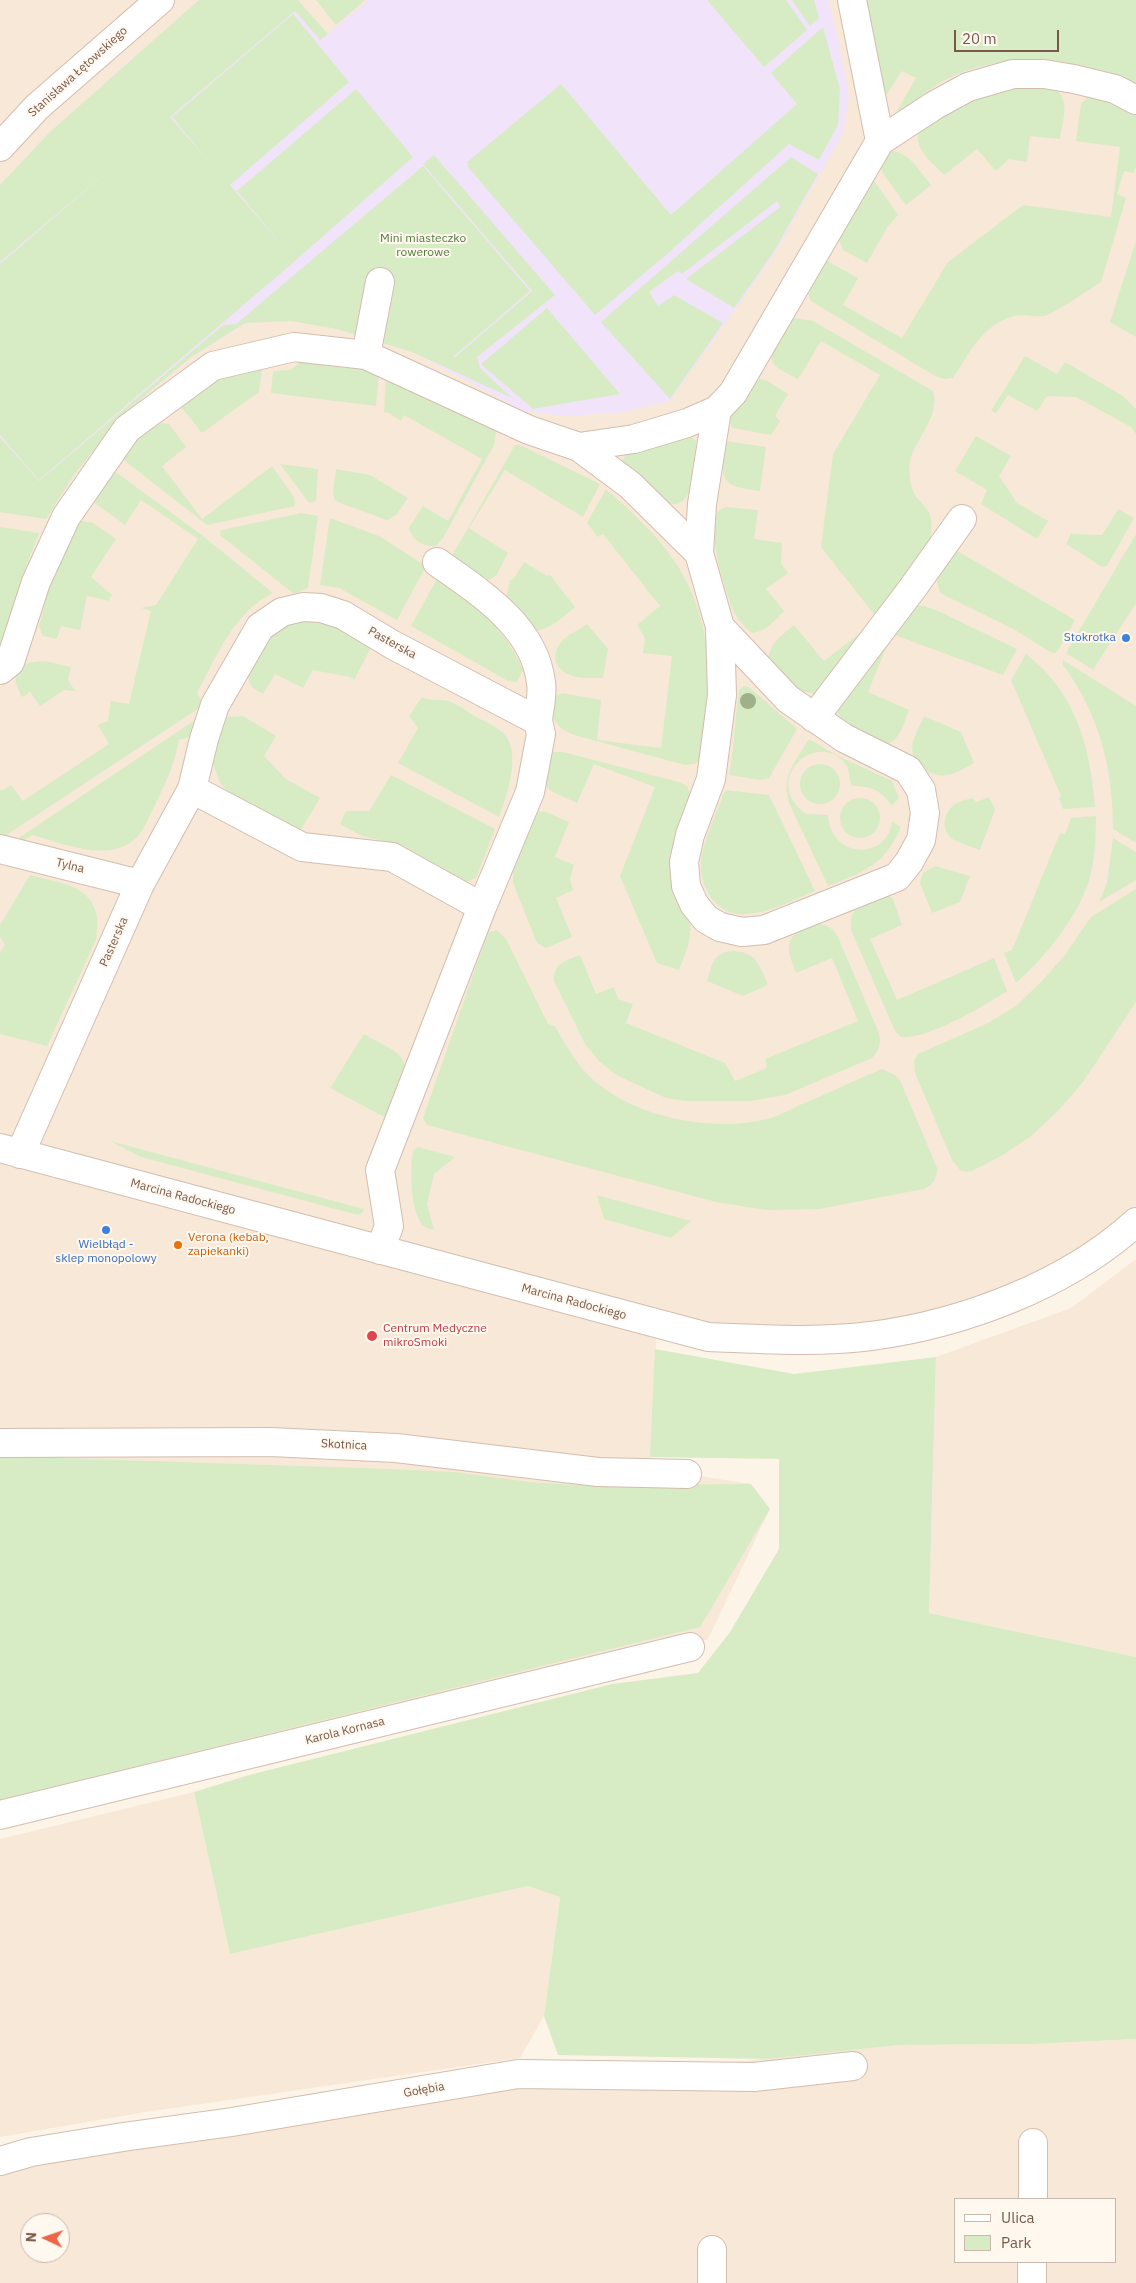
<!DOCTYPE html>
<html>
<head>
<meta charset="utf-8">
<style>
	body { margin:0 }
	#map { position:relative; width:1136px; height:2283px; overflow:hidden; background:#fdf4e8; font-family:"IBM Plex Sans",sans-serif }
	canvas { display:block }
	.legend { position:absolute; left:954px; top:2198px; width:162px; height:65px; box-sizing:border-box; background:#fff8ef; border:1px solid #c9b8ad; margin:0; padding:6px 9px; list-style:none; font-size:15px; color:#79584a }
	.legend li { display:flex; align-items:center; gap:10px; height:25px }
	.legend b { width:25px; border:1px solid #c9b8ad }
	.north { position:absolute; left:20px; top:2213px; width:50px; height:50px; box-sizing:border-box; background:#fff8ef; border:1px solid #c9b8ad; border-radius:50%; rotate:273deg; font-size:14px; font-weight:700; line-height:20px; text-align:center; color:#79584a }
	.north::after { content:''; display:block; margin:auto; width:18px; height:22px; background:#ed6447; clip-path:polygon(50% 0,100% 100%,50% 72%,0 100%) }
	.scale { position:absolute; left:954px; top:30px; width:105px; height:22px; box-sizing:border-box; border:2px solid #79584a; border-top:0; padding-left:6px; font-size:15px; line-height:18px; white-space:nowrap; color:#79584a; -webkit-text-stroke:4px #fff8ef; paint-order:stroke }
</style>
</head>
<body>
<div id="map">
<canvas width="1136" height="2283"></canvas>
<ul class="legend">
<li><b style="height:6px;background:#fff"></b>Ulica</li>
<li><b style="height:14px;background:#d7ecc5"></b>Park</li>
</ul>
<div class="north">N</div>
<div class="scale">20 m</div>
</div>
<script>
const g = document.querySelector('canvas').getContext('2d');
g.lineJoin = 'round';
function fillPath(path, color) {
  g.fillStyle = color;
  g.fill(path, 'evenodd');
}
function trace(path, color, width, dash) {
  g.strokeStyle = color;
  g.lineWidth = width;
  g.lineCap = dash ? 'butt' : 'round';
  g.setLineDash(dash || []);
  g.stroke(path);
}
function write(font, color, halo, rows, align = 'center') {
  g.font = font + ' "IBM Plex Sans",sans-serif';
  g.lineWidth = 4;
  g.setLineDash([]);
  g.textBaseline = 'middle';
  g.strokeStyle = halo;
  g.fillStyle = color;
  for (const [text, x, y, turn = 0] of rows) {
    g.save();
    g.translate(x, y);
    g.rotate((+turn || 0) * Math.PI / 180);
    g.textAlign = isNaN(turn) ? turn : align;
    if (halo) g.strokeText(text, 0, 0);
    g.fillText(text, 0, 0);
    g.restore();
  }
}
fillPath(new Path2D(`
	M0 0H1136V1222L1116 1240 906 1329 657 1324 650 1473 687 1474 751 1484 770 1509 708 1639 690 1647 0 1815Z
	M1136 1259V1657L929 1613 936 1357 1071 1308Z
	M194 1792 230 1954 528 1886 560 1896 544 2016 520 2058 146 2112 0 2137V1839Z
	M1136 2039V2283H0V2161L232 2122 723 2063 899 2045 1035 2044ZM955 2199H1115V2262H955ZM30 2223H60V2253H30Z`), '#f8e8d8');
fillPath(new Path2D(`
	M199 0H286L320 40 368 0H828L838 38 849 96 843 133 774 255 670 401 618 413 563 416 524 411 412 352 337 329 291 321 246 323 191 357 24 498 0 480V185L50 132Z`), '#f1e4fa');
fillPath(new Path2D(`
	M199 0H298L328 34 320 40 295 11 170 117 208 161 172 117 293 14 349 82 230 185 287 251 237 191 356 89 413 157 296 260 39 480 0 435V264L116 164 0 262V185L50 132Z
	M316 0H365L336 25Z
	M707 0H786L807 30 764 67Z
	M792 0H814L819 18 810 26Z
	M863 0H1136V83C1079 57 1002 50 945 80 931 88 917 99 904 109L897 111 916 78 902 71 883 100Z
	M823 27 840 89 838 125 819 160 789 144 667 254 595 315 467 166 469 164 466 163 561 84 671 215 797 104 771 73Z
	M1051 85C1072 100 1063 117 1060 139L1030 136 1027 162 1009 159 996 171 977 149 944 175C936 166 920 154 918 141 913 117 993 88 1013 86 1025 85 1039 85 1051 85Z
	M1096 96 1136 112V166L1134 173 1124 171 1117 194 1126 198 1101 282C1091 288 1052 315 1044 316 1034 318 1024 313 1014 316 981 325 970 353 953 378L945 379 935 376 811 301C803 287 815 275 822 263L827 261 858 278 843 305 902 338 948 262 1023 205 1111 217 1120 147 1076 141 1081 104 1087 98Z
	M893 151C911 154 920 172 931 185L906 205 884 175 880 167 886 154Z
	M434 155 555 295 477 357 480 368 512 398 412 352 337 329 291 321 245 323 191 357 122 415 74 475 46 519 0 512V437L39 481 223 325 236 324 423 166 530 291 453 357 370 263 454 358 532 291 423 164Z
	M791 157 818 174 773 253 734 308 686 279 780 207 777 201 682 274 678 271 649 292 658 306 674 295 723 323 670 399 601 322Z
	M872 178 898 215 888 226 867 263 843 250 838 238Z
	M1136 241V337L1110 322Z
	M547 308 620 394 533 409 481 364Z
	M794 318 813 321 933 391C941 416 916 437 910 461 908 472 910 489 917 498 921 503 926 507 929 512 933 522 932 537 928 546 915 569 893 595 877 618L821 547 833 454 880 375 821 341 798 379C787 373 770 368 771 354L789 319Z
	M1025 356 1057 374 1065 362 1123 396 1136 409V434L1131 427 1076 397 1047 396 1037 411 1008 395 996 413 991 411Z
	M318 361 358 366 379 373 376 406 271 393 273 371 291 370 299 363Z
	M254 365 262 370 259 392 202 433 182 408 183 400 215 379Z
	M386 375 489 423 496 430 494 445 443 538 436 546C423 547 413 541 409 528L423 506 448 521 482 459 404 415 401 421 389 413 384 412Z
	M759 379 766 380 788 394 775 416 780 421 771 435 733 428 731 426C729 409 747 390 759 379Z
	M160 423 169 424 186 447 162 466 202 519 272 466 294 497 295 506 207 525 120 457 150 428Z
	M689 435 696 441C698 460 694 519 663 501 649 494 636 478 625 468L622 462 627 452 665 444Z
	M976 436 1011 456 999 476 1017 503 1048 521 1037 539 981 504 987 490 955 471Z
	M726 441 766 447 760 491C720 486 720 481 726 441Z
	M515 445H520L600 484 583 517 505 470 469 528 508 553 496 576 489 580 454 559 453 554Z
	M280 464 318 469 316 501 309 503Z
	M336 469 370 475 408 498 396 515 387 520 340 503 335 500 333 493Z
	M113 470 203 536 273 593C233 613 217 656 197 693L204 705 0 839V790H3L11 785 23 801 109 744 98 725 108 721 111 701 129 704 151 611 141 608 156 605 198 539 141 500 125 525 92 501Z
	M606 489C660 536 697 575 707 649 709 665 711 682 710 699 708 719 704 739 701 759L695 764 685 765 574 735C553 726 550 718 556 696L562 693 601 700 597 740 661 748 672 656 643 653 645 638 637 625 660 606 603 534 598 537 587 523Z
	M726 507 758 510 754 539 782 543 781 564 788 573 766 589 784 611C774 621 767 631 752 633 744 627 738 620 734 612 725 591 709 539 715 517 717 511 721 509 726 507Z
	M1118 509 1134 518 1107 566 1102 567 1066 544 1071 534 1102 535Z
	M301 513 318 516 308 588 294 594 220 535 221 530Z
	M330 518 379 536 426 566 397 620 339 588 320 585Z
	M81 521 93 523 116 539 91 577 113 596 109 598 110 601 87 596 80 630 61 626 57 639 43 636 39 627 51 580 75 527Z
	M0 527 39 533 21 580 5 641 0 648Z
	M1136 534V603L1093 670 1066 653Z
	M954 549 1075 620 1058 651 1055 653 1050 652 1015 630 940 593 936 578Z
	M524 562 547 576 550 575 575 607C563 617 551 629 535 631L506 600 510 580H513Z
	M438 577C475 602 505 628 523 670L517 682 508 681 411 626Z
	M913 606H924L936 610 1017 649 1003 675 892 634 868 692 909 710C903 724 901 740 885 745L841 722 838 712 840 702Z
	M297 620H326L372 646 354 680 350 677 313 670 303 688 275 674 263 694C258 691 251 688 249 681 245 666 267 635 279 628 284 624 291 622 297 620Z
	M873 623 823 689 814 694 793 688 768 663C768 644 781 636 794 625L824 661Z
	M587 624 608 649 603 678C592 678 577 679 568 674 552 667 552 650 564 639 571 633 580 629 587 624Z
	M1026 654C1076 693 1090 745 1095 807L1063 809 1059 798 1061 796 1011 680Z
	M1063 660 1136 706V843L1113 829C1113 768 1099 714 1063 665Z
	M45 661 71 667 68 680 75 691 64 690 40 706 30 692 22 697C8 672 18 662 45 661Z
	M744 686 749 687 797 729 769 778 761 780 729 775C734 747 735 718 739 690Z
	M422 697C432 702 440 698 451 702 461 706 469 713 478 718 486 722 495 726 502 732 523 749 507 796 499 817L398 763 418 728 409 716Z
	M243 716 276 736 264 756 286 779 320 798 299 833 234 799 220 783 212 761 219 725 226 717Z
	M924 716 961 732 974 763C965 768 956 774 946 775 931 778 913 764 912 749 912 738 920 726 924 716Z
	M198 718 192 736 179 740C175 764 165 784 155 805 149 816 145 829 136 838 109 864 63 843 32 835L17 844 11 843Z
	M809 739 838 756 892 781 899 798 892 806C881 790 871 786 852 786 849 780 850 771 846 765 818 727 759 780 806 814L828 815C830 858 886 862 892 822L901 827C885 865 864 872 828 886L789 803C781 774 795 763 809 739Z
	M553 752H563L679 782 687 786 690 792 688 913C694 935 687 950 679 970L657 963 620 876 655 787 594 764 577 803 551 791 543 783 547 758Z
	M800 784a20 20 0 1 1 40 0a20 20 0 1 1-40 0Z
	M391 775 495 829 476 878 466 882 388 842 362 836 340 824 346 811H369Z
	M725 790 769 795 815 891C785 903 738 932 712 899 705 890 701 878 701 867 700 847 718 810 725 790Z
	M989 797 995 810 980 850C972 847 962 844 954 840 940 831 943 813 955 804 960 801 967 799 973 798L976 802Z
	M840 818a20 20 0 1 1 40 0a20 20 0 1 1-40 0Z
	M538 811 546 812 569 822 555 857 574 865 570 879 573 890 556 898 572 937 546 948 537 943 513 883V871L514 858 531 817Z
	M1096 816C1096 838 1095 863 1088 884 1074 922 1046 956 1016 983L1004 953 1012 950 1060 833 1065 834 1071 818Z
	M1113 838 1136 852V880L1099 902 1107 883Z
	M935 866 970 876 960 902 932 913 920 883 923 873Z
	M30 875C70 885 105 888 96 940L47 1046 0 1034V953L5 945 0 937V925Z
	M1136 889V1002L1083 1082 1058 1111 1031 1136 1001 1156 970 1172 961 1171 952 1160 915 1073 914 1060 918 1054 986 1024 1016 1006 1042 981 1065 955 1091 917Z
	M882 895H889L893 899 902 925 870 939 897 1000 994 958 1007 991C984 1006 927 1040 901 1037L895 1031 851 930C850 904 861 904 882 895Z
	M814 923C826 924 832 927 838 937L879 1033C881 1044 880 1049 872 1058L785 1095 751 1101H686L666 1098 618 1076 599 1061 585 1044 554 981C553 963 566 961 580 955L596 994 614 987 618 999 633 1004 626 1023 725 1063 735 1081 767 1068 765 1059 858 1021 832 958 796 973C785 945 784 936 814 923Z
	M497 930 506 939 548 1024 555 1026C565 1044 575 1062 589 1076 631 1117 712 1133 767 1119 779 1116 791 1109 802 1104 829 1093 855 1080 882 1069L895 1075 900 1080 937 1168C937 1180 933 1184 924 1189L819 1209 767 1210 716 1202 427 1125 423 1118 488 932Z
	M732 951C756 951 760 966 768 985L743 996 707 981C712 964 713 953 732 951Z
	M364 1034C375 1041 389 1046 398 1054 416 1070 395 1101 388 1119L330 1088Z
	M110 1141 364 1209 363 1212 358 1215 141 1157Z
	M418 1147 455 1157 434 1174 427 1204 434 1230C430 1229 424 1228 421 1223 410 1206 410 1170 413 1150Z
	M597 1195 691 1221 671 1238 604 1219Z
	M655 1349 794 1374 936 1357 929 1613 1136 1657V2039L1035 2044 899 2045 767 2059 558 2055 544 2016 560 1897 528 1886 230 1954 194 1792 249 1775 612 1684 698 1673 730 1632 779 1549V1459L650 1457Z
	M0 1456 390 1469 454 1472 530 1482 574 1485 751 1484 770 1509 700 1627 0 1800Z`), '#d7ecc5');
const minor = new Path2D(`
	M852 0 880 141
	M0 147 37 107 160 0
	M366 355 380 282
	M717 410 702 504 699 553 720 627 722 695 711 779 690 835 684 862 686 886 694 904 706 919 720 927 742 932 764 930 897 877 909 862 921 840 925 813 921 790 908 770 844 738 788 699 720 627
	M579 447 630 485 699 553
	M437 562C479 592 535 626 541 683 543 695 539 709 538 721
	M0 670 10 662 36 582 66 517 127 429 213 366 294 347 366 355 529 430 579 447 634 439 687 423 717 410 733 393 880 141 935 105 968 87 1013 74H1044L1074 79 1115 89 1136 100
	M814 718 912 589 962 519
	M192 789 302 847 392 857 482 907
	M0 849 140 884
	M0 1148 708 1337C763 1339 817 1343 871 1336 963 1324 1067 1285 1136 1222
	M20 1154 140 884 192 789 204 739 215 705 260 627 282 612 303 607 321 608 343 615 393 645 538 721 541 734 530 792 482 907 380 1170 389 1226 380 1250
	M0 1443 271 1442 396 1448 598 1472 687 1474
	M0 1815 690 1647
	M0 2161 31 2152 123 2137 232 2122 518 2074 754 2077 853 2066
	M1033 2199V2143
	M712 2250V2283
	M1032 2283V2262`);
trace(minor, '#d3bdaf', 30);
trace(minor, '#fff', 28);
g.fillStyle = '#9fb18a';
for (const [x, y] of [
	[748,701]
]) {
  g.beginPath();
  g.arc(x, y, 8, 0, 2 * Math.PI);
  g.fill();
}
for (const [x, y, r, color] of [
	[1126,638,5,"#3f7fe0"],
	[106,1230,5,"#3f7fe0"],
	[178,1245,5,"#e8710a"],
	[372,1336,6,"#e0444e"]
]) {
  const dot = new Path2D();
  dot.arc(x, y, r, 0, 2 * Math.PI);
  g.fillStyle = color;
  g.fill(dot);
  trace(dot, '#fff8ef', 2);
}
write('12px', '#79584a', '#fff8ef', [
	["Stanisława Łętowskiego",78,72,-42],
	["Pasterska",392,643,29],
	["Tylna",70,866,14],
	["Pasterska",114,942,-66],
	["Marcina Radockiego",183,1197,15],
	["Marcina Radockiego",574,1302,15],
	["Skotnica",344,1445,3],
	["Karola Kornasa",345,1731,-14],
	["Gołębia",424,2090,-10]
]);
write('12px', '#527a3e', '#fff8ef', [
	["Mini miasteczko",423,239],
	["rowerowe",423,253]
]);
write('12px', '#366cbe', '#fff8ef', [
	["Stokrotka",1116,638],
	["Wielbłąd -",106,1245,"center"],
	["sklep monopolowy",106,1259,"center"]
], 'right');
write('12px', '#c56008', '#fff8ef', [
	["Verona (kebab,",188,1238],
	["zapiekanki)",188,1252]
], 'left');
write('12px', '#be3a42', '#fff8ef', [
	["Centrum Medyczne",383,1329],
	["mikroSmoki",383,1343]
], 'left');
</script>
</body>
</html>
